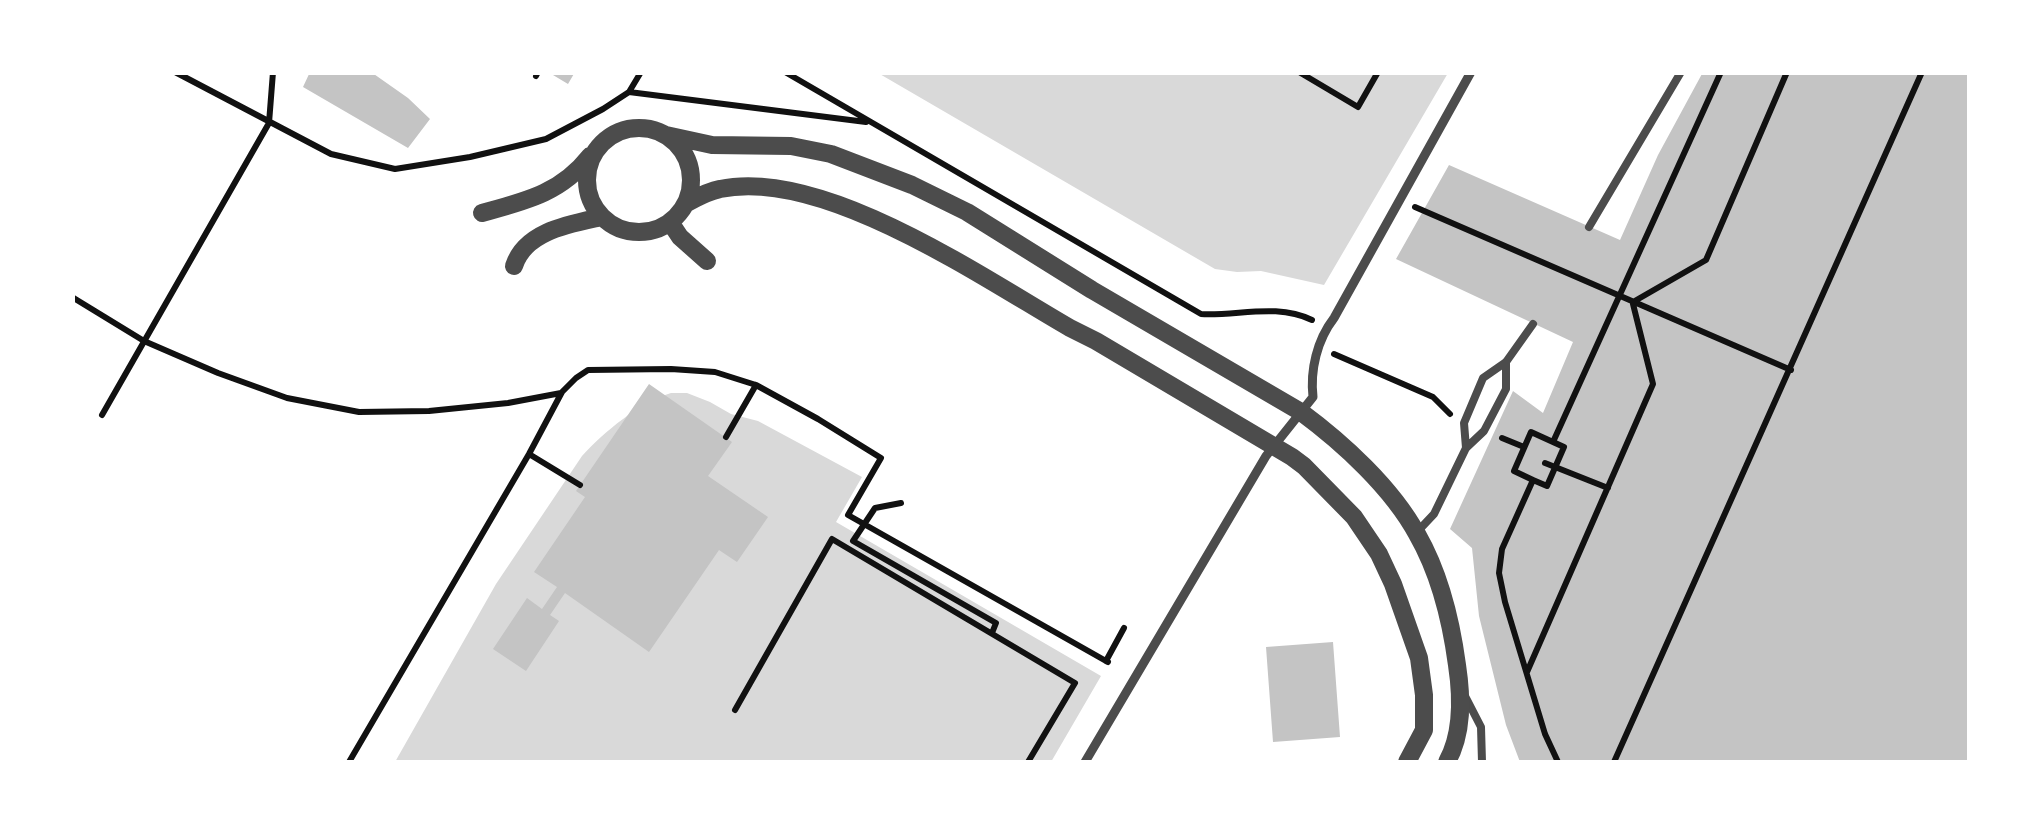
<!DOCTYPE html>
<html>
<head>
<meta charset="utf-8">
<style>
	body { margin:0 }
	#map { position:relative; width:2042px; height:835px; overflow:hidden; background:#fff; font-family:"Work Sans",sans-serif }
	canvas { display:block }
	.frame { position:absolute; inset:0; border:75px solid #fff; pointer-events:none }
</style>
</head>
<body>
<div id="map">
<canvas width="2042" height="835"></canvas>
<div class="frame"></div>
</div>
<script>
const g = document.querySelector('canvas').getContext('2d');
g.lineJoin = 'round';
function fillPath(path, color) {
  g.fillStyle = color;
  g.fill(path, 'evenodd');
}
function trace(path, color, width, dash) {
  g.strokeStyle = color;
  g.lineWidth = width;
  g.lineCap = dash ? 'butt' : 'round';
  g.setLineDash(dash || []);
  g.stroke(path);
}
fillPath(new Path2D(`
	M878 73H1448L1324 285 1261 271 1237 272 1215 269Z
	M671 393H687L710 402 731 414 758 421 862 477 836 522 1101 676 1051 762H395L496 584 582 456C604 432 640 402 671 393Z`), '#d9d9d9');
fillPath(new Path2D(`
	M310 72H371L408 98 430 119 408 148 303 87Z
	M548 72H575L568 84Z
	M1703 72H1970V762H1520L1506 725 1479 616 1472 548 1450 529 1513 391 1543 413 1573 342 1396 259 1449 165 1620 240 1658 155Z
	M649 384 732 442 708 476 768 517 737 562 719 550 649 652 565 593 550 615 559 621 526 671 493 649 527 598 542 609 557 587 534 572 585 497 576 491Z
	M1333 642 1340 737 1273 742 1266 647Z`), '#c4c4c4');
trace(new Path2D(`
	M175 72 331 154 395 169 470 157 546 139 603 109 629 92 641 72
	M785 72 1201 314C1239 316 1276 303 1312 320
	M1299 72 1358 107 1378 72
	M536 76 538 72
	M629 92 866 122
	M1415 207 1791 370
	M72 297 144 341 218 373 287 398 359 412 429 411 508 403 561 393
	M1633 302 1706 260 1787 72
	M1334 354 1433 397 1450 414
	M102 415 269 123 273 72
	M726 437 756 385
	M1502 438 1524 447
	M529 454 580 485
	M1545 463 1608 488
	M1533 480 1514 471 1531 432 1553 442
	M901 503 875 508 853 541 996 623 992 633
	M1108 662 1106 661 1124 628
	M1527 672 1653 384 1633 304
	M735 710 832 539 1075 683 1028 762
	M349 762 529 454 562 392 576 378 588 370 671 369 715 372 756 385 818 419 881 458 848 515 1106 661
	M1558 762 1545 734 1505 602 1499 573 1502 549 1533 480 1547 486 1564 447 1553 442 1721 72
	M1614 762 1922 72`), '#111', 6);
trace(new Path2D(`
	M1589 227 1681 72
	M1466 448 1464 423 1483 378 1506 362 1533 324
	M1417 532 1434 514 1466 448 1484 431 1506 389V362
	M1465 696 1481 727 1482 762`), '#4c4c4c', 8);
trace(new Path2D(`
	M1085 762 1266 456 1313 397C1310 370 1317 340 1334 318L1471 72`), '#4c4c4c', 9);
trace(new Path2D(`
	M587 180a52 52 0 1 1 104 0a52 52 0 1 1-104 0Z
	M666 135 712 145 791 146 831 154 912 185 967 212 1092 290 1301 412C1343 443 1392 488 1417 534 1440 574 1451 620 1457 665 1462 698 1463 733 1447 762
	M685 204C696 198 708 191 720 189 823 167 983 278 1070 328L1096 341 1292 457 1304 466 1354 517 1379 554 1393 584 1419 658 1424 695V730L1407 762
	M482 213C526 201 561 193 590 156
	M670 222 680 237 707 261
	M514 266C525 231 570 224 602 217`), '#4c4c4c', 18);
</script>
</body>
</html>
